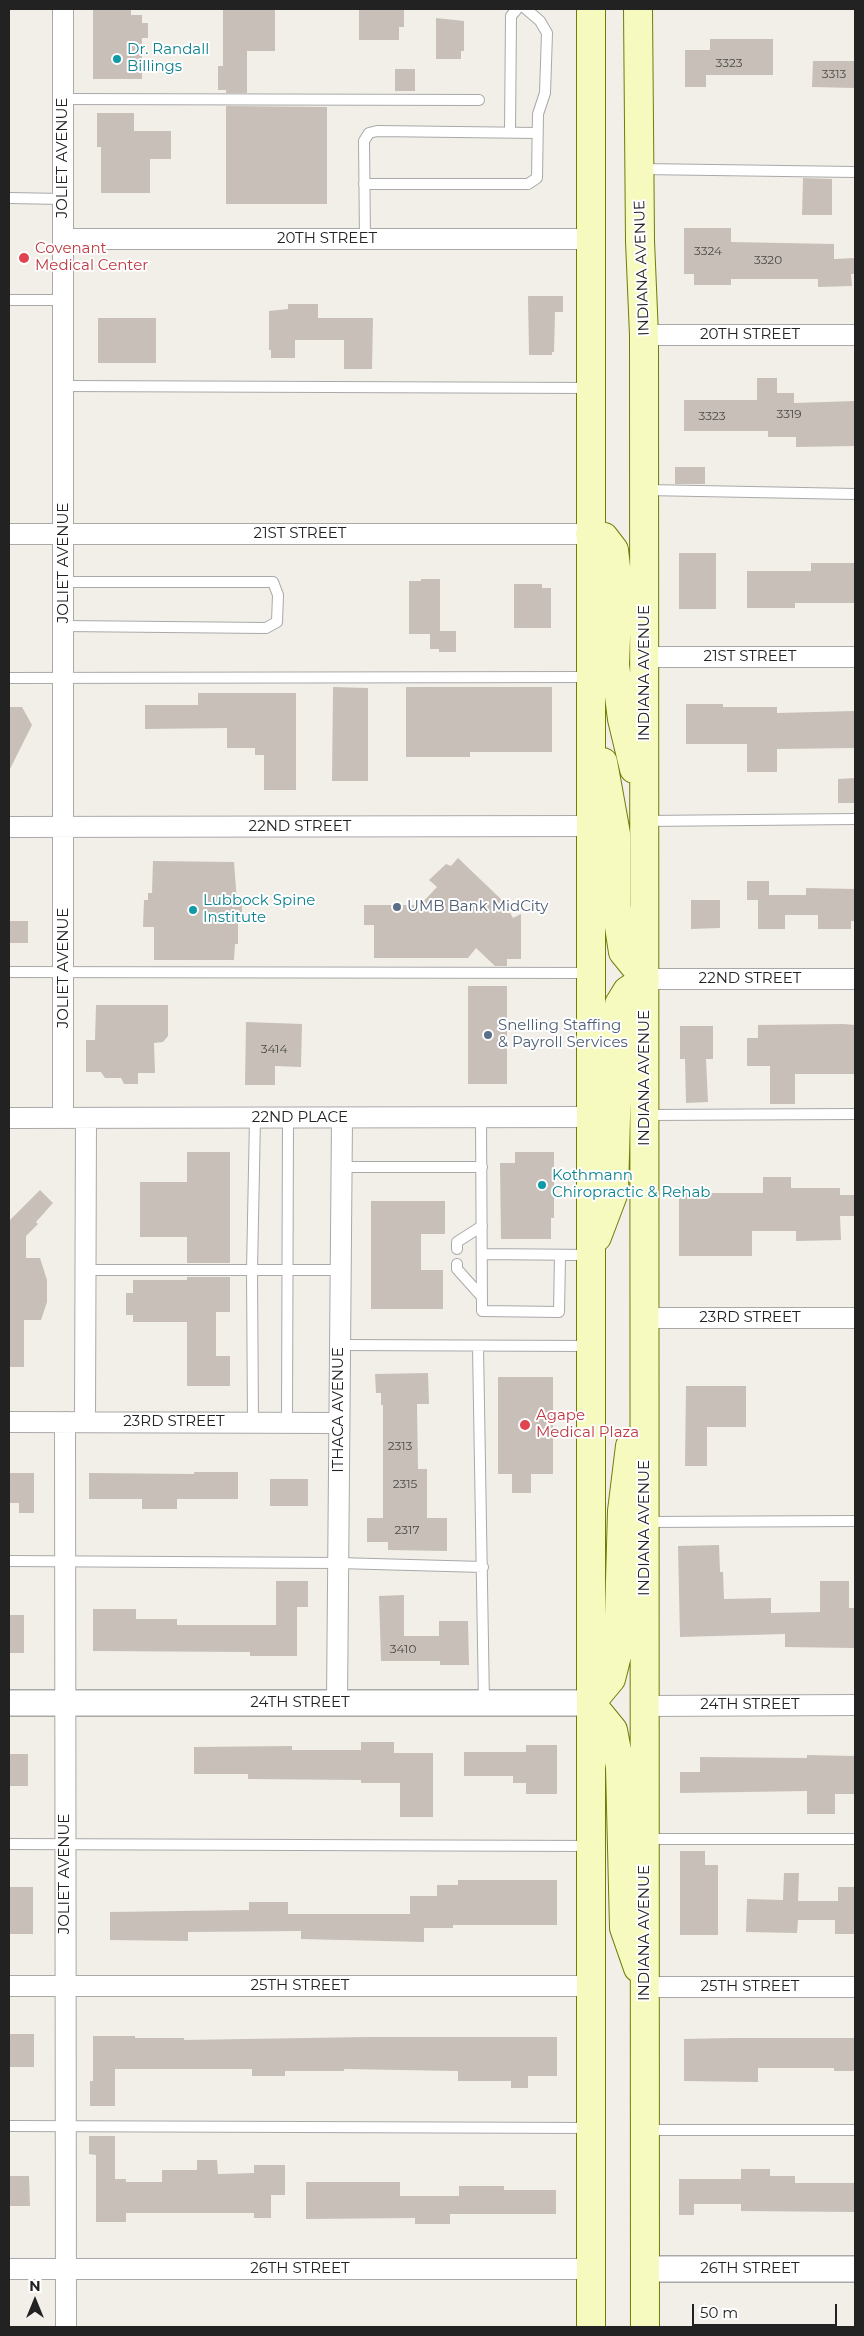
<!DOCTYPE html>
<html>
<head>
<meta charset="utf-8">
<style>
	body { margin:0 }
	#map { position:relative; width:864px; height:2336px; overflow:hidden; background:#f2efe9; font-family:Montserrat,sans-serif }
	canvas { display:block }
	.frame { position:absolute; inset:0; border:10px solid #222; pointer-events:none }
	.north { position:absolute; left:10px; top:2276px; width:50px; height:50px; -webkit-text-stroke:4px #fff; paint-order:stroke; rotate:0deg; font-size:14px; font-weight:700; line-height:20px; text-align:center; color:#222 }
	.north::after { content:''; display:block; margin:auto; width:18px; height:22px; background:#222; clip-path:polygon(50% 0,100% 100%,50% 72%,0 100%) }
	.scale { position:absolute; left:692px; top:2304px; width:145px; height:22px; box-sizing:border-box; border:2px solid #222; border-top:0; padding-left:6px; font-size:15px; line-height:18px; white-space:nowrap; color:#222; -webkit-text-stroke:4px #fff; paint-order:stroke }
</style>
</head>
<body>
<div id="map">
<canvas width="864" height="2336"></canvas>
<div class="frame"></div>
<div class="north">N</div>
<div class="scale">50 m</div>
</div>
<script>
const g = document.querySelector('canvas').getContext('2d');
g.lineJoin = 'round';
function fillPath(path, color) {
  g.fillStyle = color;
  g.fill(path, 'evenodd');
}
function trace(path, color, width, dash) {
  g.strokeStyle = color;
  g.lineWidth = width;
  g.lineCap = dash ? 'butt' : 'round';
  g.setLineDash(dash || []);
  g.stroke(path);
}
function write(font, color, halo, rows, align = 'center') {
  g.font = font + ' Montserrat,sans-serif';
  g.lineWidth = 4;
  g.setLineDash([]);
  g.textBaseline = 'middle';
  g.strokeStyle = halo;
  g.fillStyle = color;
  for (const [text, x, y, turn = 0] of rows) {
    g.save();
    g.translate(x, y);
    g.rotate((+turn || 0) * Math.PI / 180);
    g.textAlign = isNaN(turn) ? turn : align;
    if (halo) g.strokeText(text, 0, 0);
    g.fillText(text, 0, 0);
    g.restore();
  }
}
fillPath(new Path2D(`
	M93 9H131V15H142V23H148V38H142V79H93Z
	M223 9 275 10V51H247V93H226V90H218V66H223Z
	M359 9H404V27H399V40H359Z
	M436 18 464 21V51H461V59H436Z
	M710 39H773V75H706V87H685V50H710Z
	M813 61H855V88L812 87Z
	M395 69H415V91H395Z
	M226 106 327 107V204H226Z
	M97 113H134V131H171V159H150V193H101V147H97Z
	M803 178 832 179V215H802Z
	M684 228H731V242L834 244V259L855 258V274H851L852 286 818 287V279H731V285H694V274H684Z
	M528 296H563V312H555L554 352H552V355H529Z
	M288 304H318V318H373L372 369H344V340H295V358H271V350H269V311L288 309Z
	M98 318H156V363H98Z
	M757 378H777V393H794V403L855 401V446L796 447V437H768V431H684V400H757Z
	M675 467H705V484H675Z
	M679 553H716V609H679Z
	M811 563H855V603H795V608H747V571H811Z
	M421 579H440V631H456V652H439V649H430V634H409V581H421Z
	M514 584H542V588H551V628H514Z
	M333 687 368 688V781H332Z
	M406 687H552V752H470V757H406Z
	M198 693H296V790H264V755H255V748H227V728L145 729V705H198Z
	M686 704H723V707H777V713L854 711 855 748 777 749V772H747V744H686Z
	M9 707H22L32 725 9 771Z
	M855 778V803H838V779Z
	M458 858 504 902 513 918 521 914V959H507V966H495L476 948 468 958H374V925H364V905H420L437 887 429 880 446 864 451 866Z
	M153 861 234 862 237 901H242V918H238V944H235L234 960H154V927H143L144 900H148V893H152Z
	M747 881H769V895H806V888L855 889V921H851V929H818V915H785V929H758V900H747Z
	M691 900H720V928L691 929Z
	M9 921H28V943H9Z
	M468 986H507V1084H468Z
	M96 1005H168V1036L163 1042 154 1043 155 1073H138V1084H124L121 1078H105L101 1072H86V1040H95Z
	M246 1022 302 1024 301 1067 275 1066V1085H245Z
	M843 1024 855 1025V1074H795V1104H770V1066H747V1038H758V1025Z
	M680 1026H713V1059H706L708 1102 686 1103 685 1059H680Z
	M187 1152H230V1263H187V1237H140V1182H187Z
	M515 1152H554V1218H551V1239H501L500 1163H515Z
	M763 1177H791V1188H840V1195H855V1216H840L841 1240 796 1241V1231H752V1256H679V1193H763Z
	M40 1190 53 1203 36 1222 38 1224 26 1236V1258H40L47 1280V1302L41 1320H24V1367H9V1221Z
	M371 1201H445V1234H421V1270H443V1309H371Z
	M187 1277H230V1312H216V1356H230V1386H187V1322H133V1315H126V1293H133V1280H187Z
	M428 1373 429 1404H417L418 1469H427V1518H447V1551L388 1550V1542H367V1518H383V1405H381V1393H376L375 1374Z
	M498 1377H553V1474H531V1493H512V1474H498Z
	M686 1386H746V1427H707V1466H685Z
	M194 1472H238V1499H177V1509H142V1499H89V1473L194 1474Z
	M9 1473H34V1513H19V1503H9Z
	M270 1479H308V1506H270Z
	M719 1545 720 1572H723L724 1599 771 1598V1613L820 1612V1581H849V1608H855V1648L785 1647V1634L680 1637 678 1546Z
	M276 1581H308V1607H297V1656H250V1652L93 1651V1609H136V1619H177V1625H276Z
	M404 1595V1636H439V1621H468L469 1665H440V1661H381L379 1596Z
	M9 1615H24V1653H9Z
	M361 1742H394V1753H433V1817H400V1783H361V1780L248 1779V1774H194V1747L292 1746V1750H361Z
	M526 1745H557V1794H526V1783H513V1776H464V1752H526Z
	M9 1754H28V1786H9Z
	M807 1755 855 1756V1794H835V1814H807V1791L680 1793V1772H700V1757L807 1758Z
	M680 1851H705V1865H718V1935H680Z
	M784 1873H799L798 1901H838V1887H855V1934H835V1920H798L797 1933 746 1932 747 1899 783 1900Z
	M458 1880H557V1925H453V1928H424V1942L301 1939V1931L188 1932V1941L110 1940V1912L249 1910V1902H288V1914H410V1896H437V1885H458Z
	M9 1887H33V1934H9Z
	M9 2034H34V2067H9Z
	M93 2036H135V2038H184V2040L368 2037H557V2076H528V2088H511V2081H458V2071L344 2069V2071H285V2076H252V2069H115V2106H90V2081H93Z
	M731 2038H855V2071H834V2068H758V2082L684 2081V2039Z
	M89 2136H115V2179H126V2182H162V2170H197V2160H217L218 2174 254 2173V2165H285V2195H271V2218H254V2213H126V2222H96V2155L89 2154Z
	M741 2169H770V2176H795V2183H855V2212L741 2211V2204H694V2215H679V2179H741Z
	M9 2176H29L30 2206H9Z
	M306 2182H400V2196H459V2186H504V2190H556V2214H450V2224H415V2218L306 2219Z`), '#c7bfb8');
const service = new Path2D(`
	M63 99 479 100
	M510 132 511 16 517 9
	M641 169 855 172
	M364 184H528L537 178 538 114 545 93 547 33 540 21 526 9
	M9 198 63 199
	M365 239 364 141 369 133 377 131 537 133
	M9 300H64
	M64 386 590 388
	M646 490 855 494
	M64 582H273L278 595 277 622 266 628 64 626
	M9 678 589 677
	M646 821 855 819
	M9 972 589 973
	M646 1115 855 1114
	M481 1118 482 1311 559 1312 560 1255
	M342 1167H482
	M457 1249V1242L482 1226
	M482 1254 591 1255
	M457 1264V1269L482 1297
	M85 1270H341
	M340 1345 589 1346
	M478 1346 484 1703
	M253 1423 252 1270 255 1118
	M287 1423 288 1117
	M646 1522 855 1521
	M9 1561 338 1563 483 1567
	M646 1839H855
	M9 1844 590 1846
	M9 2126 590 2128
	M646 2130H855`);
const minor = new Path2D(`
	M63 9V1118
	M64 239H590
	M644 335H855
	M9 534H590
	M645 657H855
	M9 827 590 826
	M645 979H855
	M9 1118 590 1117
	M645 1318H855
	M9 1422 339 1423
	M65 1422 66 2327
	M85 1422 86 1118
	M337 1703 342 1118
	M645 1706 855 1705
	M9 1986H591
	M645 1987H855
	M9 2269H591`);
const tertiary = new Path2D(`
	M9 1703H591
	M645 2269H855`);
const secondary = new Path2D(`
	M638 9 640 241 644 335 645 2327
	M590 534 604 537 614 550 618 584 615 665 622 719 634 769
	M603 762 616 834V907L623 952 645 979
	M597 1237 614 1192 619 1004 627 991 645 979
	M630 1446 622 1511 618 1651 611 1679 591 1703 613 1730 620 1767 624 1928 638 1968
	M591 2327V9`);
trace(service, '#a9a9a9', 12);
trace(minor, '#a9a9a9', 22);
trace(tertiary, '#a9a9a9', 28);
trace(secondary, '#707d05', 30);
trace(service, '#fff', 10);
trace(minor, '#fff', 20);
trace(tertiary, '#fff', 25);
trace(secondary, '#f7fabf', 28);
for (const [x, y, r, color] of [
	[117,59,5,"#0f9aa8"],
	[24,258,6,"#e0444e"],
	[397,907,5,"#5c6f8a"],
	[193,910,5,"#0f9aa8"],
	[488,1035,5,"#5c6f8a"],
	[542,1185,5,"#0f9aa8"],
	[525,1425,6,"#e0444e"]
]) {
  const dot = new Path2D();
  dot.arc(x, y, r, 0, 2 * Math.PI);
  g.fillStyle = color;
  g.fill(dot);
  trace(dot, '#fff', 2);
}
write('12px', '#4b4948', null, [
	["3323",729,63],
	["3313",834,74],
	["3324",708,251],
	["3320",768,260],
	["3319",789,414],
	["3323",712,416],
	["3414",274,1049],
	["2313",400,1446],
	["2315",405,1484],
	["2317",407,1530],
	["3410",403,1649]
]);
write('15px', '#0d838f', '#fff', [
	["Dr. Randall",127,50],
	["Billings",127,67],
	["Lubbock Spine",203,901],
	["Institute",203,918],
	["Kothmann",552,1176],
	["Chiropractic & Rehab",552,1193]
], 'left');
write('15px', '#222', '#fff', [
	["JOLIET AVENUE",63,158,-90],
	["20TH STREET",327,239],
	["INDIANA AVENUE",642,268,-92],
	["20TH STREET",750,335],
	["21ST STREET",300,534],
	["JOLIET AVENUE",64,563,-90],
	["21ST STREET",750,657],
	["INDIANA AVENUE",645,673,-90],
	["22ND STREET",300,827],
	["JOLIET AVENUE",64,968,-90],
	["22ND STREET",750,979],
	["INDIANA AVENUE",645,1078,-90],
	["22ND PLACE",300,1118],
	["23RD STREET",750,1318],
	["ITHACA AVENUE",339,1410,-90],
	["23RD STREET",174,1422],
	["INDIANA AVENUE",645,1528,-90],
	["24TH STREET",300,1703],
	["24TH STREET",750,1705],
	["JOLIET AVENUE",65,1874,-90],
	["INDIANA AVENUE",645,1933,-90],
	["25TH STREET",300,1986],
	["25TH STREET",750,1987],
	["26TH STREET",300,2269],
	["26TH STREET",750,2269]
]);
write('15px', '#be3a42', '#fff', [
	["Covenant",35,249],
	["Medical Center",35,266],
	["Agape",536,1416],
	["Medical Plaza",536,1433]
], 'left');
write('15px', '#4e5e75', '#fff', [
	["UMB Bank MidCity",407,907],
	["Snelling Staffing",498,1026],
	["& Payroll Services",498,1043]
], 'left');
</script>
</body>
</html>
